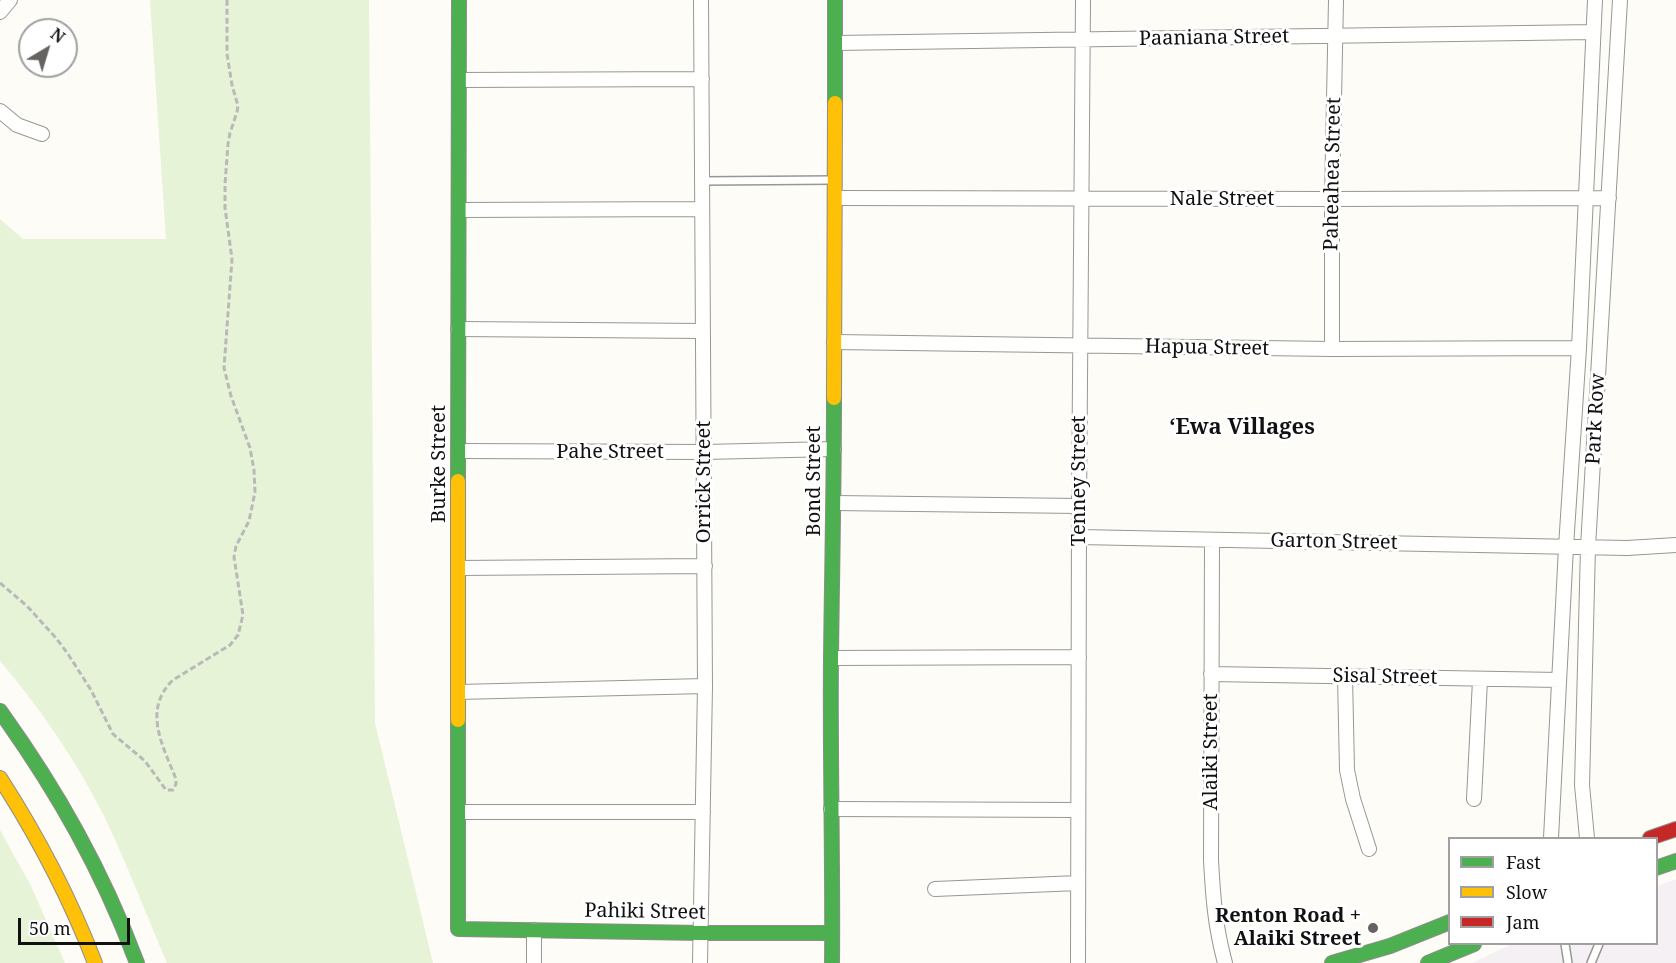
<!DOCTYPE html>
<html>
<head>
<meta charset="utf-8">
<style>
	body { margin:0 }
	#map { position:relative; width:1676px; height:963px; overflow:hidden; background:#fdfcf7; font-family:"Noto Serif",serif }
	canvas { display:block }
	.legend { position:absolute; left:1448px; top:837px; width:210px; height:108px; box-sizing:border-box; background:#fff; border:2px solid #a0a0a0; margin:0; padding:8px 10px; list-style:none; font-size:18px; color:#111 }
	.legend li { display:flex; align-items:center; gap:12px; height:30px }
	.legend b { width:30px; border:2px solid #a0a0a0 }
	.north { position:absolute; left:18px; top:18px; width:60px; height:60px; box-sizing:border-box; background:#fff; border:2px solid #a0a0a0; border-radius:50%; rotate:38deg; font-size:16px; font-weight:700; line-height:24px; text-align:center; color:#111 }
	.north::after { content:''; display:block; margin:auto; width:21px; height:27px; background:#646362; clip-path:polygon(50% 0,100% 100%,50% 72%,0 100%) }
	.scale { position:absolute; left:18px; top:918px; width:112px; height:27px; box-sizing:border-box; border:3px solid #111; border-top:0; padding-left:8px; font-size:18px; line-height:21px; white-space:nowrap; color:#111; -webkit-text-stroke:4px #fff; paint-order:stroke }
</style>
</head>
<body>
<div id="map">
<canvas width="1676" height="963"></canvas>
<ul class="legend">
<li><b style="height:8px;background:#4caf50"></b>Fast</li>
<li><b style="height:8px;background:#ffc107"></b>Slow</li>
<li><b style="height:8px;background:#c62828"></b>Jam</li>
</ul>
<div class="north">N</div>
<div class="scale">50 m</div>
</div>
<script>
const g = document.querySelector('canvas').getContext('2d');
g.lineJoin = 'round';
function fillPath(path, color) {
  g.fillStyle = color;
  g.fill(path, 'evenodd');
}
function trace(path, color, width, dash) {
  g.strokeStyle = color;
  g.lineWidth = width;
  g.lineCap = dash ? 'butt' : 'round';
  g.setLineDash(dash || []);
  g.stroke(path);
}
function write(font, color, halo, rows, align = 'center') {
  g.font = font + ' "Noto Serif",serif';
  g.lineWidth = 6;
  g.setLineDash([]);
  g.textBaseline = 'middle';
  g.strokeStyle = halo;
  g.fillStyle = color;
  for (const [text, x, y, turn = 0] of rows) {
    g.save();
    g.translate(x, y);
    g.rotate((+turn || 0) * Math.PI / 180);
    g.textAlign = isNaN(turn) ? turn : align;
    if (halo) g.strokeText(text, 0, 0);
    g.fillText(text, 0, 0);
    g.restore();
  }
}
fillPath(new Path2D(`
	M1676 879V963H1472L1512 944H1656L1657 886Z`), '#f5f0f3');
fillPath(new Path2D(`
	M150 0H369L375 723 433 963H167C146 914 127 864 104 816 76 760 40 708 0 661V219L23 239H166Z
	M0 830 31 886 65 963H0Z`), '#e7f3d7');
const lane = new Path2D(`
	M702 181 834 180
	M1565 944 1568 963
	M1591 963 1599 944`);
const street = new Path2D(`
	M0 12 10 0
	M835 43 1593 32
	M459 80 702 79
	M0 111 17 125 42 134
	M835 198 1332 199 1609 198
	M459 210 702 209
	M458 329 703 331
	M834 342 1332 349 1579 348
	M1332 349V199L1336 0
	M458 451 704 452 834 449
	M834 503 1079 506
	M1079 537 1627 548 1676 545
	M1212 540 1211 860C1213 897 1215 926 1225 963
	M458 568 705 566
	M831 658 1079 657
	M1211 674 1559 680
	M1345 676 1347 770 1353 799 1369 849
	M458 692 705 686
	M1474 799 1480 680
	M831 809 1078 810
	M458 812H703
	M1551 838 1566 547 1579 348 1595 0
	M1587 838 1582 785 1588 547 1620 0
	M935 889 1078 883
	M534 963V930
	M700 963 705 686 701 0
	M1078 963 1079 506 1083 0`);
const fast = new Path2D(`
	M835 103V0
	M458 481 459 0
	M0 711C58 792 102 870 137 963
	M458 720V929L701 933H832
	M1656 868 1676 861
	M832 963C833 861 830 760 831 658 832 571 834 485 834 398
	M1332 963 1390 946 1450 922
	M1428 963 1474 944`);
const slow = new Path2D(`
	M834 398 835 103
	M458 720V481
	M0 778C38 837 70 898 95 963`);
const jam = new Path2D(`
	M1650 838 1676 829`);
trace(lane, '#979795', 10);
trace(street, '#979795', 16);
trace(fast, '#8e8d8b', 16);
trace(slow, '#8e8d8b', 16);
trace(jam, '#8e8d8b', 16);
trace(new Path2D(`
	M0 583 27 606 56 638 68 654 91 690 113 734 145 761 166 790H173L176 784V779C163 746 142 710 173 680L230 645 238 635 243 615 234 557 236 546 249 521 255 492 254 470 250 448 231 396 224 368 232 259 225 208V184L228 144 230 133 237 112 238 106 232 85 227 54V0`), '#b9b9b8', 3, [6, 3]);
trace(lane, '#fffffe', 7);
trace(street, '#fffffe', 14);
trace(fast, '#4caf50', 14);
trace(slow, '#ffc107', 14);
trace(jam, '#c62828', 14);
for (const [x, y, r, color] of [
	[1373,928,6,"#646362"]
]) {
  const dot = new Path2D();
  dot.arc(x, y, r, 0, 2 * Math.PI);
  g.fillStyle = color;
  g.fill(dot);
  trace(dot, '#fff', 2);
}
write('20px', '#111', '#fff', [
	["Paaniana Street",1214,38,-1],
	["Paheahea Street",1333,174,-89],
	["Nale Street",1222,199],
	["Hapua Street",1207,348,1],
	["Park Row",1596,419,-87],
	["Pahe Street",610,452],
	["Burke Street",439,464,-90],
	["Bond Street",814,481,-90],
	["Tenney Street",1079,481,-90],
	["Orrick Street",704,482,-90],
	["Garton Street",1334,542,1],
	["Sisal Street",1385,677,1],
	["Alaiki Street",1211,752,-90],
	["Pahiki Street",645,912,1]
]);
write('bold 20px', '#111', '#fff', [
	["Renton Road +",1361,916],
	["Alaiki Street",1361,939]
], 'right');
write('bold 22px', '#111', '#fff', [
	["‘Ewa Villages",1242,428]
]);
</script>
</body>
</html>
